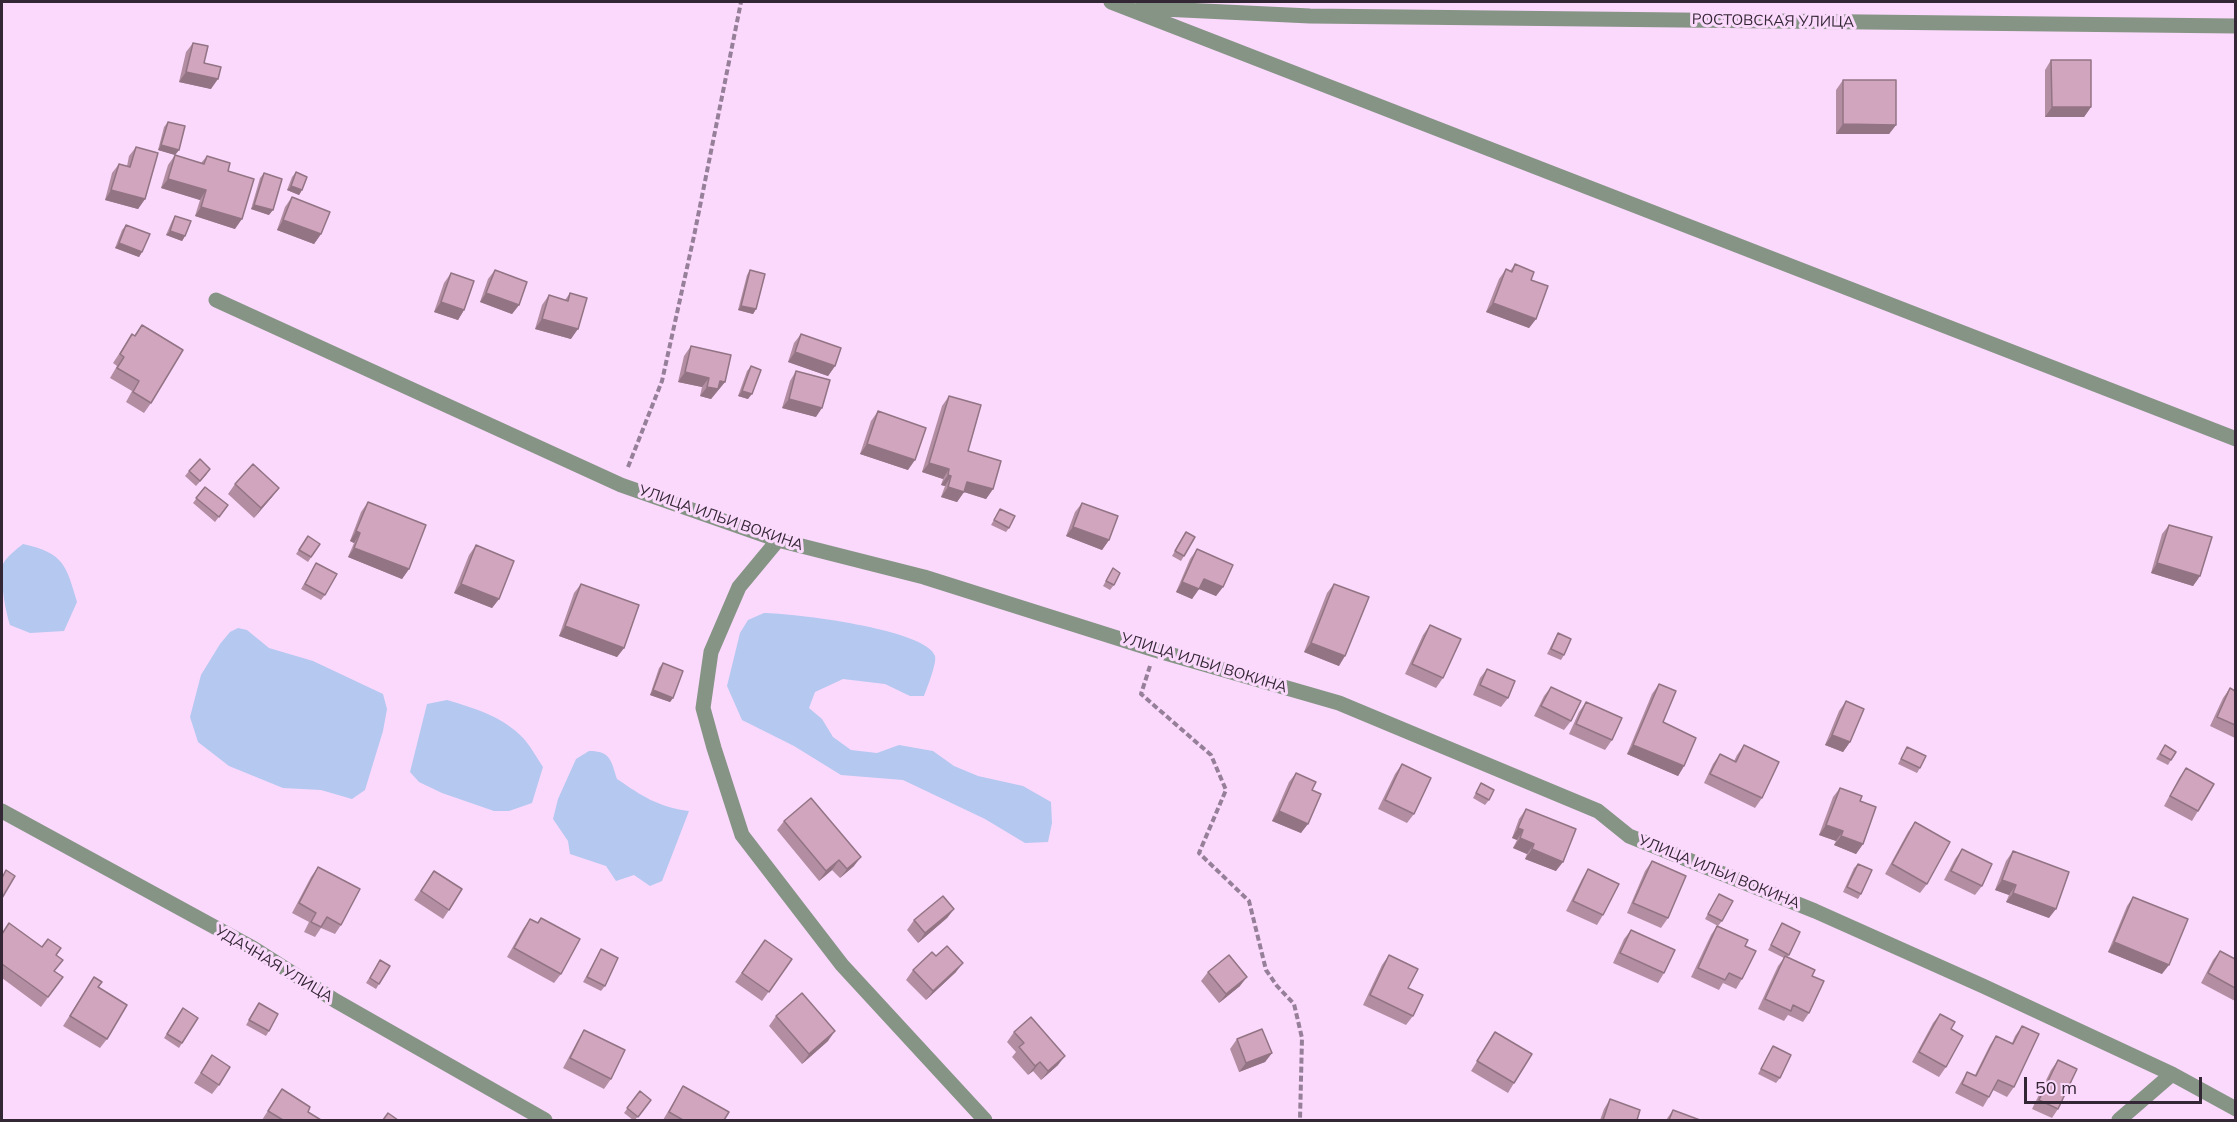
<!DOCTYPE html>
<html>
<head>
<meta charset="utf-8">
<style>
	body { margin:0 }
	#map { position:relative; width:2237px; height:1122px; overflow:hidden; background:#fbd9fd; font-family:Mulish,sans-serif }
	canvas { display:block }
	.frame { position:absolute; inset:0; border:3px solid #342735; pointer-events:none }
	.scale { position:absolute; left:2024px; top:1077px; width:178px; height:27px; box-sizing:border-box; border:3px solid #342735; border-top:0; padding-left:8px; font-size:18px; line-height:21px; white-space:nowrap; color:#342735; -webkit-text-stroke:4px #fbd9fd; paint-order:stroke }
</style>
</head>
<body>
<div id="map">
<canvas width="2237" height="1122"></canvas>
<div class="frame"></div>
<div class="scale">50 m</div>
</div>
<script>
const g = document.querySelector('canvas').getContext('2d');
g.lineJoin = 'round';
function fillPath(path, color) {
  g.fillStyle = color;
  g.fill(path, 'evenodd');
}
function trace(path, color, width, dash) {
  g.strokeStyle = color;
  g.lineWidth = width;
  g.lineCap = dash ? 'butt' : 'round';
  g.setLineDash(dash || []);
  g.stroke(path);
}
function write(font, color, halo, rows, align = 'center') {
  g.font = font + ' Mulish,sans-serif';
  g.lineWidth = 6;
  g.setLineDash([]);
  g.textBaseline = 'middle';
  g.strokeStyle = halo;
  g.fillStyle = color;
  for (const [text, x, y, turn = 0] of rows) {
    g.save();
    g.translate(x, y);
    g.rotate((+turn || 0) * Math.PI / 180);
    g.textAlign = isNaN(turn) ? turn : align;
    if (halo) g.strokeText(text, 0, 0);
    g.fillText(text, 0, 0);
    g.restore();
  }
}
fillPath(new Path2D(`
	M23 544C64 553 66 565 77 602L64 631 30 633 10 625C5 609 0 580 3 564 7 556 17 549 23 544Z
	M764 613C791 613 927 629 935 656 937 663 927 688 924 696H910L885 684 843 679 815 692 809 708 822 719 833 737 851 750 877 753 899 745 933 751 954 766 978 776 1023 786 1051 802 1052 823 1048 842 1025 843 985 819 903 780 841 775 794 746 742 720 727 686 740 633 748 620Z
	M238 628 247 630 269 648 313 661 383 694 387 709 383 731 365 790 352 799 321 790 283 788 229 766 198 742 190 717 201 675 220 644 230 632Z
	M447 700C474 708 504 717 524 739 531 747 537 758 543 767L532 803 509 811H494L442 793 419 782 410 772 427 704Z
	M589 751C611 751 611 761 617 779 642 796 658 807 689 811L662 881 650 886 634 875 616 881 606 866 570 854 568 841 553 819 558 799 576 759Z`), '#b4c8f0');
trace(new Path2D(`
	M628 467 662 381 694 236 741 2
	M1150 666 1141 694 1211 755 1226 790 1199 853 1249 901 1266 970 1277 986 1294 1004 1302 1038 1300 1120`), '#967f98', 4, [6, 3]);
trace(new Path2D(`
	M1111 2 2236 439
	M1141 8 1310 16 2236 26
	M216 300 621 485 778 540 924 577 1155 650 1339 703 1598 811 1629 836 1815 911 1983 986 2172 1074 2236 1109
	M778 540 739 587 711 652 703 708 714 748 742 835 842 965 985 1120
	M2 811 253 948 336 1001 545 1120
	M2119 1120 2172 1074`), '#869485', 15);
fillPath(new Path2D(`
	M193 43 204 63 211 89 179 82 186 52Z
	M2051 60 2091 107 2084 117H2045V70Z
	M1843 80 1896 125 1889 134H1836V90Z
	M168 122 179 150 175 155 158 150 164 127Z
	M136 147 145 199 138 209 105 200 112 173 119 164 127 166 129 156Z
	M175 155 201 163 207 156 228 171 235 229 195 216 200 200 161 188 168 165Z
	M296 172 302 190 299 195 287 190 292 177Z
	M264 173 269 215 251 209 260 178Z
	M292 197 321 234 314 244 277 230 285 207Z
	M175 216 185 236 182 241 166 235 172 221Z
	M126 225 142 252 139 257 115 248 122 230Z
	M1515 264 1531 280 1536 319 1529 328 1486 312 1499 279 1506 269 1510 271Z
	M495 270 519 305 512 314 480 302 488 279Z
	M750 270 756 309 753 314 738 310 747 275Z
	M451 273 464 310 458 320 434 312 444 283Z
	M570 293 571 339 535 329 542 305 549 295 565 300Z
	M142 325 151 403 144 413 126 402 132 391 110 378 117 366 113 363 132 334 134 336Z
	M801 334 835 366 828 376 788 362 794 343Z
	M691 346 725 382 711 399 700 396 702 387 678 382 684 356Z
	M751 366 748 399 738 396 747 371Z
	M796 371 816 417 782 408 790 381Z
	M949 396 968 451 993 489 986 499 964 492 957 502 941 497 945 486 941 485 943 479 922 472 942 406Z
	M878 411 908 470 860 454 871 421Z
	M189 471 207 474 196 486 185 476Z
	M235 484 279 488 272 497 254 518 228 494Z
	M205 487 228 505 215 522 193 503Z
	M368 502 409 569 402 579 348 557 354 543 350 541 361 512Z
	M1082 503 1109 540 1102 550 1066 536 1075 512Z
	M1000 509 1009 528 1006 532 991 525Z
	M2169 525 2200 576 2193 586 2151 573 2162 534Z
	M1186 532 1184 556 1181 561 1172 556Z
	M308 536 320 544 308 562 296 554Z
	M476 545 499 599 492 608 454 593 469 555Z
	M1197 549 1223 587 1216 596 1199 589 1192 599 1176 592 1190 559Z
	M316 563 325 595 321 600 301 589Z
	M1113 568 1114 585 1110 590 1103 586Z
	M581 584 624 648 617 657 559 636 574 593Z
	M1334 584 1339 666 1304 652 1327 593Z
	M1430 625 1443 678 1436 688 1405 674 1423 635Z
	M1558 633 1564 655 1561 660 1547 654 1555 638Z
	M663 663 673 698 670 702 650 695 659 668Z
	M1487 669 1508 698 1501 707 1473 695 1480 678Z
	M1659 684 1663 722 1684 766 1678 776 1627 754 1652 694Z
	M1551 687 1571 721 1564 730 1534 716 1544 696Z
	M2230 688 2235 691V738L2210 726 2223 698Z
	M1846 701 1850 742 1843 752 1825 745 1839 711Z
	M1586 702 1612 740 1605 750 1569 734 1579 712Z
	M1744 745 1762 798 1755 808 1704 783 1713 764 1720 754 1734 761 1737 755Z
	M2165 745 2171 760 2168 765 2156 759Z
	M1907 747 1920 768 1917 773 1898 764Z
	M1402 764 1414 814 1407 823 1378 809 1395 774Z
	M2186 768 2198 811 2192 821 2164 806 2179 778Z
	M1296 773 1312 790 1301 833 1272 821 1289 782Z
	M1481 783 1489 800 1485 805 1473 798Z
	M1840 788 1863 844 1856 854 1834 845 1836 841 1819 835 1833 797Z
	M1526 809 1556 871 1525 859 1527 854 1513 848 1517 840 1512 838 1519 819Z
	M784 821 854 866 840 878 832 870 819 881 777 830Z
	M1915 822 1927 884 1920 893 1885 874 1908 832Z
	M1962 849 1982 886 1975 895 1944 880 1955 859Z
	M2013 851 2049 918 2006 902 2009 895 1995 890 2006 861Z
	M1652 861 1668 918 1661 928 1627 913 1645 871Z
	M1858 864 1861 894 1858 899 1843 892 1854 868Z
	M318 867 341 925 335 934 321 928 315 937 304 932 309 922 292 913 311 877Z
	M1588 869 1603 915 1597 925 1566 911 1582 879Z
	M434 871 449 910 443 919 414 900Z
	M1719 894 1722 921 1718 926 1705 919Z
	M2133 897 2162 974 2108 952 2127 906Z
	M954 909 947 918 918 943 907 930 914 920Z
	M541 918 561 974 554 983 507 957 523 929 530 919 537 923Z
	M1782 923 1789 955 1787 957 1812 976 1809 1013 1803 1022 1788 1015 1784 1021 1758 1009 1778 966 1784 958 1768 950Z
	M1717 926 1745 946 1742 979 1736 989 1723 983 1719 990 1691 977 1711 935Z
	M1631 930 1664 973 1658 983 1613 963 1624 939Z
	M2 934 42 947 56 955 54 972 63 977 41 1007 2 978Z
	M765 940 792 959 762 1001 735 982Z
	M601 949 605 986 601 991 583 982Z
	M2220 951 2235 959V1001L2201 983 2213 960Z
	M1389 955 1408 988 1413 1016 1406 1025 1363 1005 1382 965Z
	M936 956 956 972 926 1000 906 980 913 970Z
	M380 960 379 984 376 989 366 983Z
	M1208 972 1240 986 1219 1003 1201 981Z
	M94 977 98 987 107 1039 100 1048 63 1026Z
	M259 1003 269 1031 266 1036 246 1025Z
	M183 1008 198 1018 179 1048 164 1038Z
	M1940 1014 1951 1029 1946 1067 1939 1077 1912 1062 1933 1023Z
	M776 1016 828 1041 802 1064 769 1026Z
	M2022 1026 2014 1087 2007 1097 1993 1090 1989 1097 1983 1107 1955 1093 1961 1082 1967 1072 1975 1075 1990 1045 1996 1036 2012 1043 2015 1036Z
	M584 1030 611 1079 604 1089 563 1068 578 1040Z
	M1014 1032 1058 1065 1041 1080 1033 1071 1028 1075 1012 1057 1016 1052 1007 1042Z
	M1495 1032 1514 1083 1508 1093 1471 1071Z
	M1237 1039 1272 1053 1265 1062 1239 1072 1230 1049Z
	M1773 1046 1780 1078 1776 1083 1758 1074Z
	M212 1055 219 1085 212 1094 194 1083Z
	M2058 1060V1109L2052 1118 2032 1109 2051 1070Z
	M683 1086 724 1120H663L677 1096Z
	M640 1091 651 1100 635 1120H633L624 1113Z
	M276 1098 308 1112 321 1120H262Z
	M1610 1099 1637 1120H1600L1604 1109Z
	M1673 1110 1700 1120H1666Z`), '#b38ea3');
fillPath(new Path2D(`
	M186 72 218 79 211 89 179 82Z
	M2052 107H2091L2084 117H2045Z
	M1843 124 1896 125 1889 134H1836Z
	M161 145 179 150 175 155 158 150Z
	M168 179 206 190 200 200 161 188Z
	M291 186 302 190 299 195 287 190Z
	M111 190 145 199 138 209 105 200Z
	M254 205 273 210 269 215 251 209Z
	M201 207 242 219 235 229 195 216Z
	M283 220 321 234 314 244 277 230Z
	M170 231 185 236 182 241 166 235Z
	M119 243 142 252 139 257 115 248Z
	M486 293 519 305 512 314 480 302Z
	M441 302 464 310 458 320 434 312Z
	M1493 303 1536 319 1529 328 1486 312Z
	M741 306 756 309 753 314 738 310Z
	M542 319 578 329 571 339 535 329Z
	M795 352 835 366 828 376 788 362Z
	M685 372 709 378 702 387 678 382Z
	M720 381 725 382 711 399 700 396 707 387Z
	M742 391 752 394 748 399 738 396Z
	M789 399 822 408 816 417 782 408Z
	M867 444 915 460 908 470 860 454Z
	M929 463 949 469 943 479 922 472Z
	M948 475 951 476 945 486 941 485Z
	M967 482 993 489 986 499 964 492 957 502 941 497 948 487Z
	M279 488 272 497 254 518 261 508Z
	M1073 527 1109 540 1102 550 1066 536Z
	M356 531 360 533 354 543 350 541Z
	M354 548 409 569 402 579 348 557Z
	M2157 563 2200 576 2193 586 2151 573Z
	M1204 579 1223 587 1216 596 1197 588Z
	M1182 582 1199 589 1192 599 1176 592Z
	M461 584 499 599 492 608 454 593Z
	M565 626 624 648 617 657 559 636Z
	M1311 643 1345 656 1339 666 1304 652Z
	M653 690 673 698 670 702 650 695Z
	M1832 735 1850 742 1843 752 1825 745Z
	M1633 745 1684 766 1678 776 1627 754Z
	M1279 811 1308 824 1301 833 1272 821Z
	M1826 825 1843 831 1836 841 1819 835Z
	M1518 828 1523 830 1517 840 1512 838Z
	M1841 836 1863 844 1856 854 1834 845Z
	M1520 838 1534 844 1527 854 1513 848Z
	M1532 849 1563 862 1556 871 1525 859Z
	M861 857 854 866 840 878 847 869Z
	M839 860 832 870 819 881 826 871Z
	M2002 880 2016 885 2009 895 1995 890Z
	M2013 893 2056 909 2049 918 2006 902Z
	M954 909 947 918 918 943 925 933Z
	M2114 942 2169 965 2162 974 2108 952Z
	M963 963 956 972 926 1000 933 991Z
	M1247 977 1240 986 1219 1003 1226 994Z
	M835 1031 828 1041 802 1064 809 1054Z
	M1272 1053 1265 1062 1239 1072 1246 1063Z
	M1065 1056 1058 1065 1041 1080 1048 1071Z
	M1040 1062 1033 1071 1028 1075 1035 1066Z`), '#927484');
const building = new Path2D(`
	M193 43 208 46 204 63 221 67 218 79 186 72Z
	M2051 60H2091V107H2052Z
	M1843 80H1896V125L1843 124Z
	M168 122 185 126 179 150 161 145Z
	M136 147 158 153 145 199 111 190 119 164 130 167Z
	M175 155 204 164 207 156 230 163 228 171 254 179 242 219 201 207 206 190 168 179Z
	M296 172 307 177 302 190 291 186Z
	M264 173 282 179 273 210 254 205Z
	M292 197 330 212 321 234 283 220Z
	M175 216 191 221 185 236 170 231Z
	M126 225 150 234 142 252 119 243Z
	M1515 264 1534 272 1531 280 1548 286 1536 319 1493 303 1506 269 1512 272Z
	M495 270 527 282 519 305 486 293Z
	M750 270 765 274 756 309 741 306Z
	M451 273 474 281 464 310 441 302Z
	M570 293 587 298 578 329 542 319 549 295 568 301Z
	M142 325 183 350 151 403 133 392 139 381 117 368 124 357 120 354 132 334 135 336Z
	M801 334 841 348 835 366 795 352Z
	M691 346 731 355 725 382 720 381 718 389 707 387 709 378 685 372Z
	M751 366 761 370 752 394 742 391Z
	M796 371 830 380 822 408 789 399Z
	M949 396 981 405 968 451 1001 461 993 489 967 482 964 492 948 487 951 476 948 475 949 469 929 463Z
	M878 411 926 428 915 460 867 444Z
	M200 459 210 469 200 481 189 471Z
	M253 464 279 488 261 508 235 484Z
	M205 487 228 505 219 517 196 498Z
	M368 502 426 525 409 569 354 548 360 533 356 531Z
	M1082 503 1118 516 1109 540 1073 527Z
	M1000 509 1015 516 1009 528 994 520Z
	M2169 525 2212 537 2200 576 2157 563Z
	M1186 532 1195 537 1184 556 1175 551Z
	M308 536 320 544 311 557 299 550Z
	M476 545 514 561 499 599 461 584Z
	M1197 549 1233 565 1223 587 1204 579 1199 589 1182 582Z
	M316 563 337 574 325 595 305 584Z
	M1113 568 1120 573 1114 585 1106 581Z
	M581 584 639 605 624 648 565 626Z
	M1334 584 1369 597 1345 656 1311 643Z
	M1430 625 1461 639 1443 678 1412 664Z
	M1558 633 1571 639 1564 655 1551 649Z
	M663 663 683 671 673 698 653 690Z
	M1487 669 1515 681 1508 698 1480 685Z
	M1659 684 1676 691 1663 722 1696 738 1684 766 1633 745Z
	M1551 687 1581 701 1571 721 1541 706Z
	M2230 688 2235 691V725L2217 717Z
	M1846 701 1864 709 1850 742 1832 735Z
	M1586 702 1622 718 1612 740 1576 724Z
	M1744 745 1779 762 1762 798 1710 774 1720 754 1736 762Z
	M2165 745 2176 752 2171 760 2160 754Z
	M1907 747 1926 756 1920 768 1901 759Z
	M1402 764 1431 778 1414 814 1385 800Z
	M2186 768 2214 784 2198 811 2170 796Z
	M1296 773 1316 782 1312 790 1321 794 1308 824 1279 811Z
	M1481 783 1494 790 1489 800 1476 793Z
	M1840 788 1862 796 1860 801 1876 807 1863 844 1841 836 1843 831 1826 825Z
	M811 798 861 857 847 869 839 860 826 871 784 821Z
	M1526 809 1576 829 1563 862 1532 849 1534 844 1520 838 1523 830 1518 828Z
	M1915 822 1950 842 1927 884 1892 864Z
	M1962 849 1992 864 1982 886 1951 871Z
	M2013 851 2069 872 2056 909 2013 893 2016 885 2002 880Z
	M1652 861 1686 876 1668 918 1633 903Z
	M1858 864 1872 870 1861 894 1847 887Z
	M318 867 360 889 341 925 327 917 321 927 311 922 316 913 299 903Z
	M1588 869 1619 884 1603 915 1573 901Z
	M6 870 15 876 2 898V878Z
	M434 871 462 889 449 910 421 891Z
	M1719 894 1733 901 1722 921 1708 914Z
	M943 896 954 909 925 933 914 920Z
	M2133 897 2188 919 2169 965 2114 942Z
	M541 918 580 939 561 974 514 948 530 919 538 923Z
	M9 923 42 947 48 939 61 948 56 955 63 960 54 971 63 977 48 997 2 964V934Z
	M1782 923 1800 932 1789 955 1771 945Z
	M1717 926 1748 940 1745 946 1756 951 1742 979 1729 973 1725 980 1698 968Z
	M1631 930 1675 950 1664 973 1620 953Z
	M765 940 792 959 769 992 742 973Z
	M947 946 963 963 933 991 913 970 932 952 936 956Z
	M601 949 618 958 605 986 587 977Z
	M2220 951 2235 959V988L2208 973Z
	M1229 955 1247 977 1226 994 1208 972Z
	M1389 955 1418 969 1408 988 1423 995 1413 1016 1370 995Z
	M1785 956 1815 970 1812 976 1824 981 1809 1013 1793 1005 1791 1011 1765 999Z
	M380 960 390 966 379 984 370 978Z
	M94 977 102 982 98 987 127 1005 107 1039 70 1016Z
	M802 993 835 1031 809 1054 776 1016Z
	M259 1003 278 1014 269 1031 249 1020Z
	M183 1008 198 1018 182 1043 167 1034Z
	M1940 1014 1955 1022 1951 1029 1963 1036 1946 1067 1919 1052Z
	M1031 1017 1065 1056 1048 1071 1040 1062 1035 1066 1019 1047 1024 1043 1014 1032Z
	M2022 1026 2039 1034 2014 1087 1998 1080 1989 1097 1962 1084 1967 1072 1976 1076 1996 1036 2013 1044Z
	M1262 1029 1272 1053 1246 1063 1237 1039Z
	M584 1030 625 1050 611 1079 570 1058Z
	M1495 1032 1532 1054 1514 1083 1477 1061Z
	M1773 1046 1791 1055 1780 1078 1761 1069Z
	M212 1055 230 1067 219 1085 201 1073Z
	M2058 1060 2077 1069 2058 1109 2039 1100Z
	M683 1086 729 1112 724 1120H682H683L669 1112Z
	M282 1089 310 1107 308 1112 321 1120H283L268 1111Z
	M640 1091 651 1100 638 1117 627 1108Z
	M1610 1099 1640 1110 1637 1120H1603Z
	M1673 1110 1700 1120H1669Z
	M388 1113 398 1120H383Z`);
fillPath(building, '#d0a5bd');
trace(building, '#927484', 1.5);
write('15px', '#342735', '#fbd9fd', [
	["РОСТОВСКАЯ УЛИЦА",1773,21,1],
	["УЛИЦА ИЛЬИ ВОКИНА",721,518,19],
	["УЛИЦА ИЛЬИ ВОКИНА",1204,663,17],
	["УЛИЦА ИЛЬИ ВОКИНА",1719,872,22],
	["УДАЧНАЯ УЛИЦА",274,964,31]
]);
</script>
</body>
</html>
